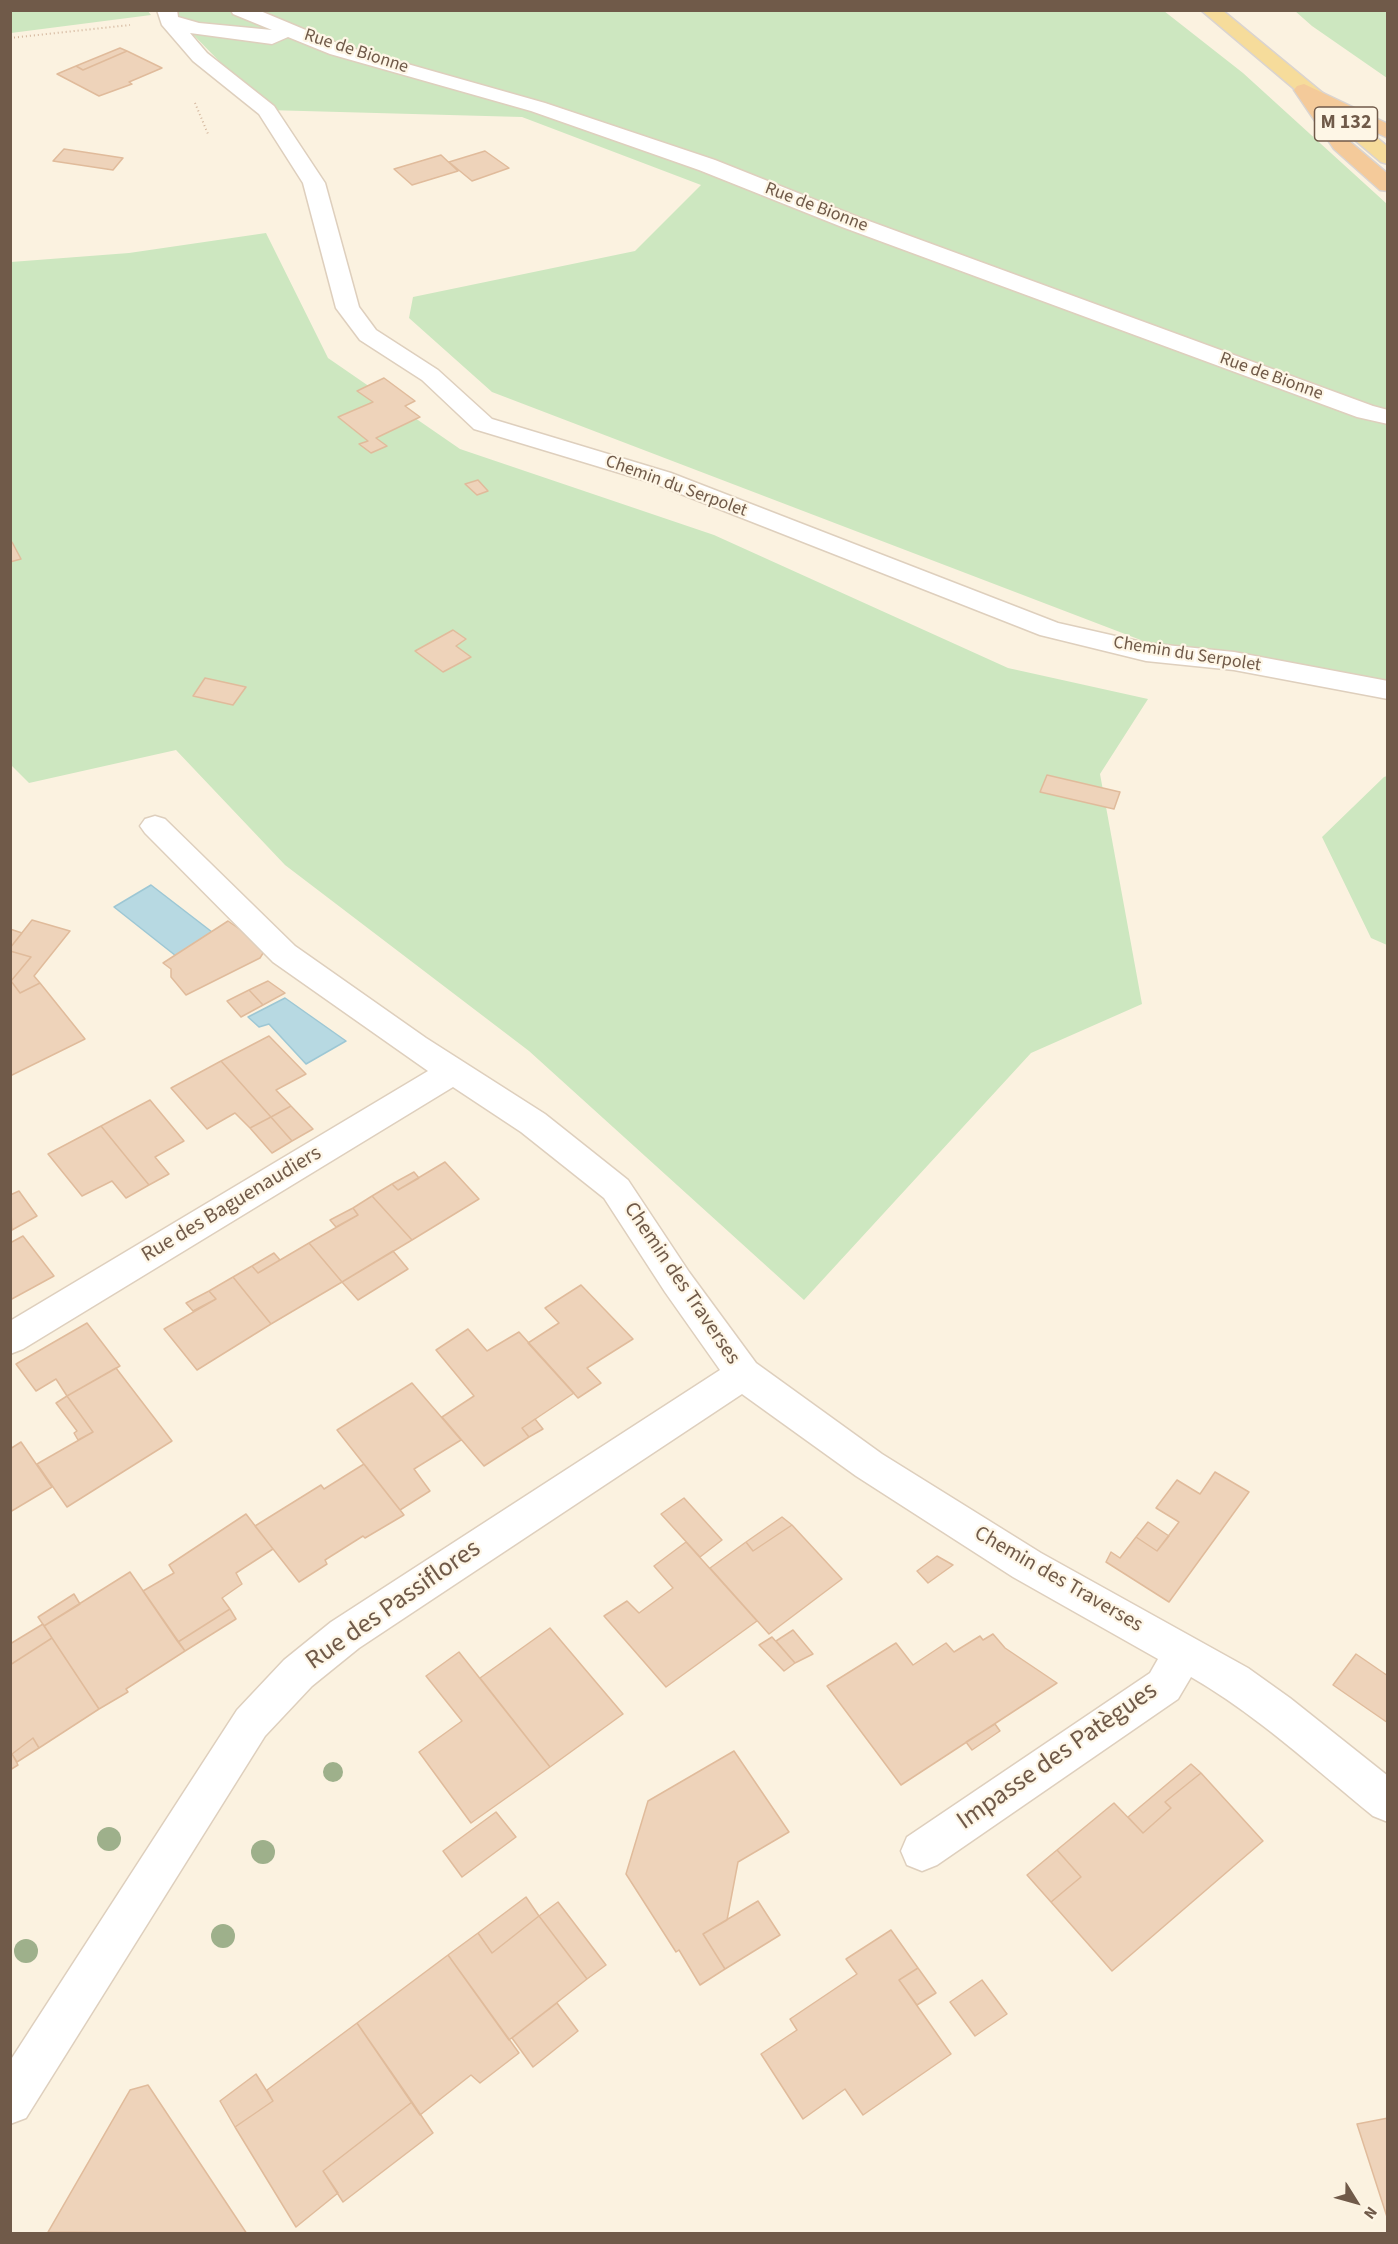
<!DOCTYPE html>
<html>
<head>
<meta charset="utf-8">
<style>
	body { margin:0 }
	#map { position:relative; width:1398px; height:2244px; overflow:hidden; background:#fbf2e0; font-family:"Source Sans 3",sans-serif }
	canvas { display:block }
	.frame { position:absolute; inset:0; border:12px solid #705a49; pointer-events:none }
	.north { position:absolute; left:1326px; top:2172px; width:60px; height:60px; -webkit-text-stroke:4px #fef6e6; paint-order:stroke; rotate:127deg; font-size:16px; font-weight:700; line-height:24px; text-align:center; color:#705a49 }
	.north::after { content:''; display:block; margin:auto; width:21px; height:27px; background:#705a49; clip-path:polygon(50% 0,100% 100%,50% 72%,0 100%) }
</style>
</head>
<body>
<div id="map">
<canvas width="1398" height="2244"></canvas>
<div class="frame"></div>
<div class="north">N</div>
</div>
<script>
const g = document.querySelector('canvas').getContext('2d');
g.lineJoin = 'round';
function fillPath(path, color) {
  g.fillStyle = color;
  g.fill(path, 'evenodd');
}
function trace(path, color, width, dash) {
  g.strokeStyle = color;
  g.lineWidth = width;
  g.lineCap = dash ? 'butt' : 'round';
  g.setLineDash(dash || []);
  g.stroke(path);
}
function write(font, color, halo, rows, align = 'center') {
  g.font = font + ' "Source Sans 3",sans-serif';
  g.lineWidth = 4.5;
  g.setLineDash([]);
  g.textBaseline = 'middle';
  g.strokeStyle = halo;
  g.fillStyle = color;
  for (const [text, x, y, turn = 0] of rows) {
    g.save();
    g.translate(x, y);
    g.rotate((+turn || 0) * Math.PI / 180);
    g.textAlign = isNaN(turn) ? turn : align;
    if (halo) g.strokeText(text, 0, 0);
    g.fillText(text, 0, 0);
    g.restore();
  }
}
fillPath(new Path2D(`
	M147 10 151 15 11 33V11Z
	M170 11H1164L1243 73 1387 204V698L1193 660 492 392 409 318 413 297 635 251 701 185 522 117 267 110Z
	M1295 11H1387V78L1312 26Z
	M266 233 328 358 460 449 714 535 1008 668 1148 699 1100 774 1142 1004 1031 1053 804 1300 529 1051 285 865 176 750 29 783 11 765V262L129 253Z
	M1387 776H1388L1387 945 1371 938 1322 837 1384 777Z`), '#cde7c0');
const water = new Path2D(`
	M151 885 212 932 176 956 114 907Z
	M285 998 346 1041 306 1064 269 1024 259 1027 248 1017Z`);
fillPath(water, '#b7d9e2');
trace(water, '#9dc7d4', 1.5);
const building = new Path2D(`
	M120 48 127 51 83 70 76 66Z
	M127 51 162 68 129 82 132 84 99 96 57 74 76 66 83 70Z
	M64 149 123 158 113 170 53 161Z
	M485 151 509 168 472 181 449 162Z
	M441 155 458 171 412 185 394 169Z
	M384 378 415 401 405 406 420 417 376 438 387 446 371 453 359 444 368 441 338 417 373 402 357 391Z
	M478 480 488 491 477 495 465 484Z
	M10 542H12L21 559 10 562Z
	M453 630 466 639 456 646 471 657 443 672 415 651Z
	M205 678 246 687 233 705 193 696Z
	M1047 775 1120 792 1114 809 1040 792Z
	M32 920 70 931 34 976 40 983 20 993 11 981 31 957 10 951V948Z
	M228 921 251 937 265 950 260 958 186 995 171 977V969L163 963Z
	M10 929 22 933 10 948Z
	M10 951 31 957 11 981 20 993 40 983 85 1039 10 1076Z
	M268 981 285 993 263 1005 249 990Z
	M249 990 263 1005 241 1017 227 1001Z
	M269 1036 306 1074 276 1090 291 1106 271 1117 221 1061Z
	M221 1061 271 1117 250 1128 235 1113 207 1129 171 1088Z
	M150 1100 184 1141 155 1157 169 1174 149 1185 101 1126Z
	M291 1106 313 1129 292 1141 271 1117Z
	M271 1117 292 1141 272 1153 250 1128Z
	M101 1126 149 1185 126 1198 112 1181 82 1196 48 1154Z
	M445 1162 479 1199 412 1240 372 1196 392 1184 398 1190Z
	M414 1172 419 1178 398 1190 392 1184Z
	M19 1191 37 1216 12 1230 10 1195Z
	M372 1196 412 1240 342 1282 309 1243 358 1215 353 1208Z
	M353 1208 358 1215 336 1227 330 1220Z
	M23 1236 54 1276 10 1300V1243Z
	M309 1243 342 1282 271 1324 233 1277 252 1266 258 1273Z
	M393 1251 408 1269 358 1300 342 1282Z
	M274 1253 280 1260 258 1273 252 1266Z
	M233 1277 271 1324 197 1370 164 1329 216 1299 209 1291Z
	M581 1285 633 1339 587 1368 601 1383 578 1398 528 1343 559 1323 545 1308Z
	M209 1291 216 1299 193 1311 186 1303Z
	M87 1323 120 1366 67 1396 56 1379 36 1391 16 1364Z
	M468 1329 487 1351 519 1332 574 1393 522 1428 529 1437 484 1466 442 1417 474 1396 436 1350Z
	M116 1368 172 1441 67 1507 37 1464 93 1432 67 1396Z
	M412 1383 461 1440 414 1469 430 1491 400 1510 337 1430Z
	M67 1396 93 1432 78 1440 74 1433 77 1431 56 1403Z
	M535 1419 543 1429 529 1437 522 1428Z
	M21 1442 52 1487 10 1512V1449Z
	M364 1464 404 1515 365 1538 363 1536 325 1560 327 1564 299 1582 255 1526 321 1485 324 1489Z
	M1215 1472 1249 1492 1169 1602 1106 1562 1111 1552 1120 1558 1136 1537 1157 1551 1179 1522 1156 1508 1177 1480 1200 1494Z
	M684 1498 722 1540 700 1557 661 1514Z
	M246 1514 273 1549 236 1573 242 1584 222 1598 230 1609 178 1642 143 1591 174 1573 169 1565Z
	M782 1517 792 1525 753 1551 746 1542Z
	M1148 1522 1169 1536 1157 1551 1136 1537Z
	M792 1525 842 1579 769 1634 710 1568 746 1542 753 1551Z
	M686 1542 757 1621 666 1687 604 1616 627 1601 639 1613 673 1588 654 1566Z
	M937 1556 953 1565 928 1583 917 1571Z
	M130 1572 185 1651 126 1689 128 1692 99 1709 44 1626Z
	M74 1594 80 1604 44 1626 38 1617Z
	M230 1609 236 1619 185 1651 178 1642Z
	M43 1624 52 1638 10 1665V1644Z
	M550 1628 623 1714 550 1767 480 1678Z
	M793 1630 813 1654 795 1663 776 1641Z
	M993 1634 1005 1648 1057 1683 901 1785 827 1686 896 1643 913 1665 946 1643 954 1652 980 1636 983 1640Z
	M772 1637 795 1663 784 1671 759 1645Z
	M52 1638 99 1709 39 1748 33 1738 12 1754 18 1765 10 1770V1665Z
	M459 1652 550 1767 471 1823 419 1752 462 1721 426 1676Z
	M1356 1654 1388 1676V1723L1333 1685Z
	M995 1724 1000 1731 972 1750 966 1742Z
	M33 1738 39 1748 17 1762 12 1754Z
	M734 1751 789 1832 738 1862 727 1920 703 1934 725 1969 700 1985 679 1950 676 1952 626 1874 648 1801Z
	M1191 1764 1201 1773 1165 1802 1171 1808 1143 1833 1128 1817Z
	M1201 1773 1263 1841 1112 1971 1051 1902 1081 1877 1057 1850 1114 1803 1143 1833 1171 1808 1165 1802Z
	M496 1812 516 1837 462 1877 443 1851Z
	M1057 1850 1081 1877 1051 1902 1027 1875Z
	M526 1897 539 1916 492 1953 478 1933Z
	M758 1901 780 1935 725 1969 703 1934Z
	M558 1902 606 1965 587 1979 539 1916Z
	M539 1916 587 1979 509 2040 448 1955 478 1933 492 1953Z
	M891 1930 918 1968 899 1980 951 2054 863 2115 845 2089 803 2119 761 2054 797 2030 790 2019 857 1974 846 1959Z
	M448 1955 519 2053 480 2083 471 2075 420 2115 357 2023Z
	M918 1968 936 1993 917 2005 899 1980Z
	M982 1980 1007 2014 975 2036 950 2002Z
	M557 2003 578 2031 533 2067 512 2038Z
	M357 2023 412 2102 323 2171 338 2193 296 2227 235 2127 273 2101 267 2090Z
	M256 2074 273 2101 235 2127 220 2101Z
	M148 2085 247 2234 48 2232 130 2090Z
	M412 2102 433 2133 343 2202 323 2171Z
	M1388 2118V2220L1357 2124Z`);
fillPath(building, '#eed3ba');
trace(building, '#e0bb9b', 1.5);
const minor = new Path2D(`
	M157 10H177L178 17 199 23 272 30 233 14 231 10H258L344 46 545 103 715 160 858 217 1373 406 1388 410V424L1357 417 842 227 699 170 531 111 330 54 288 37 272 44 190 33 207 53 274 106 325 183 359 307 376 330 438 370 492 419 671 473 1058 623 1146 643 1234 652 1388 681V699L1234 670 1146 661 1040 635 653 483 474 429 422 380 360 340 336 308 303 183 259 114 193 61 162 25Z
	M155 816 165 819 295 946 426 1038 545 1114 628 1180 689 1272 756 1363 882 1454 1041 1553 1248 1668 1290 1698 1388 1776V1822L1373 1816C1314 1768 1257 1715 1191 1677L1178 1699 937 1865 922 1871 907 1865 901 1851 907 1837 1150 1673 1158 1659 1013 1577 856 1476 742 1394 359 1648 312 1686 265 1736 26 2118 10 2124V2061L237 1710 284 1660 331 1622 720 1370 665 1292 604 1198 521 1132 453 1087 23 1349 10 1354V1321L428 1071 273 962 145 833 140 826 145 819Z`);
const primary = new Path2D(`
	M1201 10H1222L1388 147V164L1381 162Z`);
const trunk = new Path2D(`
	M1304 84 1388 124V138L1328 110 1349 141 1388 174V191L1380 190 1334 149 1294 90 1297 86Z`);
trace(minor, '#decfbd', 3);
trace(primary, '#dad4d0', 3);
trace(trunk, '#dad4d0', 3);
trace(new Path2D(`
	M10 38 130 25
	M195 103 208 134`), '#d3b69d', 2, [1, 3]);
fillPath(minor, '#fff');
fillPath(primary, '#f6dc9b');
fillPath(trunk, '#f4ca9a');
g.fillStyle = '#9eb08b';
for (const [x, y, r] of [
	[333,1772,10],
	[109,1839,12],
	[263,1852,12],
	[223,1936,12],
	[26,1951,12]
]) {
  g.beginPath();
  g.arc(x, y, r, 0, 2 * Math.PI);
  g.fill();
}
write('18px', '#705a49', '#fef6e6', [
	["Rue de Bionne",356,52,18],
	["Rue de Bionne",816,208,21],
	["Rue de Bionne",1271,377,20],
	["Chemin du Serpolet",676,487,20],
	["Chemin du Serpolet",1187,655,9]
]);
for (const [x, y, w] of [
	[1346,124,63]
]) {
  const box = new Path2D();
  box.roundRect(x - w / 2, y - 17, w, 34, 4.5);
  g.fillStyle = '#fef6e6';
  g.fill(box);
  trace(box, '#705a49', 1.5);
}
write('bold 20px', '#705a49', null, [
	["M 132",1346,124]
]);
write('21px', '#705a49', '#fef6e6', [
	["Rue des Baguenaudiers",232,1205,-31],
	["Chemin des Traverses",681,1284,56],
	["Chemin des Traverses",1058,1580,30]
]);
write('26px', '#705a49', '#fef6e6', [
	["Rue des Passiflores",394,1606,-35],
	["Impasse des Patègues",1058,1757,-35]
]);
</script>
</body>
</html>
